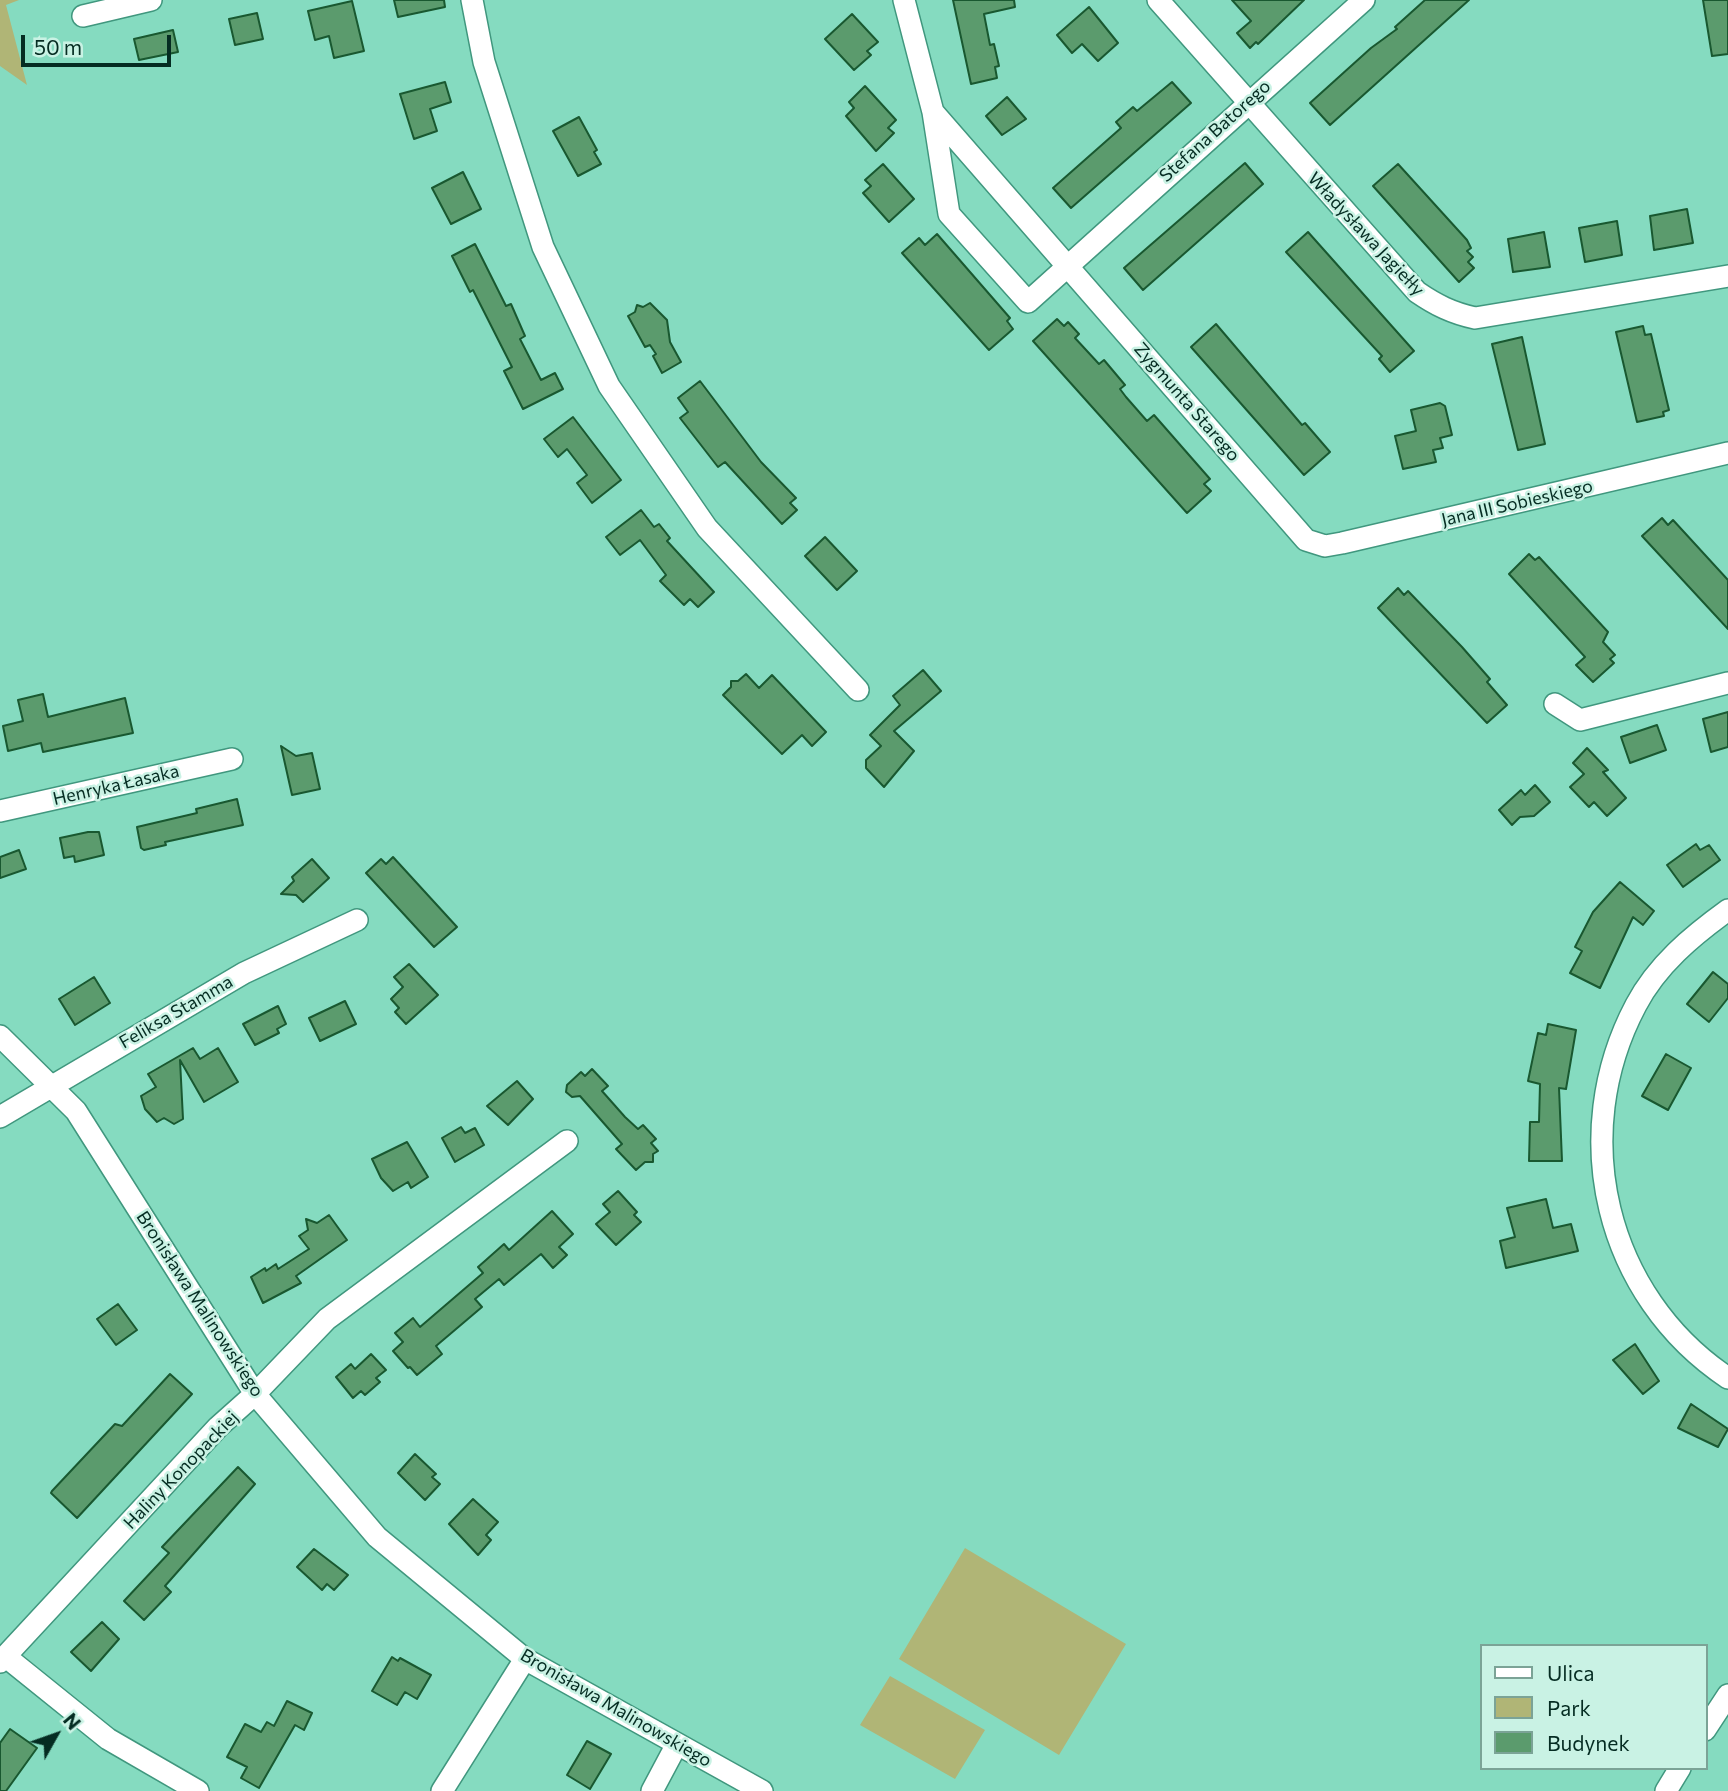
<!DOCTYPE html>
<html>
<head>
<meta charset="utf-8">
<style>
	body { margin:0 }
	#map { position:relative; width:1728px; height:1791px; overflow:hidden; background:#85dbc0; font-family:Commissioner,sans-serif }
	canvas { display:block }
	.legend { position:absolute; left:1480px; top:1644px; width:228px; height:126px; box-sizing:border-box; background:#c9f2e4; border:2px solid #7ba396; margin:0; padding:9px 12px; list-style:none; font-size:21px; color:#052c22 }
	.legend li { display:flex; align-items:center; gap:14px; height:35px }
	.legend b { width:35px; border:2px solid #7ba396 }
	.north { position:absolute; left:21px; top:1700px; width:70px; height:70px; -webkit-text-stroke:5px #c9f2e4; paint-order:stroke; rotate:50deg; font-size:19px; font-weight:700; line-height:28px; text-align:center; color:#052c22 }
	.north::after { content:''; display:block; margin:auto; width:24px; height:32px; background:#052c22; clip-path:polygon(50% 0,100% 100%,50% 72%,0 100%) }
	.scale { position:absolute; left:21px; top:35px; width:150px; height:32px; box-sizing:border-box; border:4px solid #052c22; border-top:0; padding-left:9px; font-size:21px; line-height:24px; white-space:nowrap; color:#052c22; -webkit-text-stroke:5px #c9f2e4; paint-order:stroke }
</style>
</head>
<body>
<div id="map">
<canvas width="1728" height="1791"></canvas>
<ul class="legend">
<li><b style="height:9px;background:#fff"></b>Ulica</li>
<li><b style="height:19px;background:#b0b576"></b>Park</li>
<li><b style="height:19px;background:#5b9b6d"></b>Budynek</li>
</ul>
<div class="north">N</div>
<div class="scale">50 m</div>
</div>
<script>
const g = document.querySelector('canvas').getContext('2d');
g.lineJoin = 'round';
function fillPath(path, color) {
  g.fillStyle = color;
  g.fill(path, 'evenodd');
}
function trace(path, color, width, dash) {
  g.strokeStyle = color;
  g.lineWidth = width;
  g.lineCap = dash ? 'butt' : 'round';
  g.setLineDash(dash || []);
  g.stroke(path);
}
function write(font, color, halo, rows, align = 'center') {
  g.font = font + ' Commissioner,sans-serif';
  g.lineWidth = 5;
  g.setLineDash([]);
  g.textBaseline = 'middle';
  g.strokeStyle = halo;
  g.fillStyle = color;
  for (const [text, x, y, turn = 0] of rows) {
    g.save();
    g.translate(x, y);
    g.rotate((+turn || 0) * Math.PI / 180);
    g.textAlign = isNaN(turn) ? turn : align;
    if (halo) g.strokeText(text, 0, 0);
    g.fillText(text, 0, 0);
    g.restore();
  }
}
fillPath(new Path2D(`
	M0 0H19L6 5 27 85 0 66Z
	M965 1548 1126 1644 1059 1755 899 1659Z
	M890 1676 985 1730 955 1779 860 1725Z`), '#b0b576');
const building = new Path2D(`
	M394 0H444L445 7 398 17Z
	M953 0H1014L1015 7 984 14 990 45 994 44 999 66 995 67 997 78 971 84Z
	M1232 0H1304L1258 44 1256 42 1250 48 1237 33 1251 21Z
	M1425 0H1469L1330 125 1310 103 1371 48 1397 29 1395 27Z
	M1703 0H1728V54L1712 56Z
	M352 1 364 51 334 58 329 36 315 40 308 11Z
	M1089 7 1118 43 1098 61 1082 44 1072 53 1057 35Z
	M257 13 263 39 235 45 229 19Z
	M852 14 878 42 867 51 871 55 854 70 825 39Z
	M173 30 178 52 139 60 134 39Z
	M445 82 451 102 430 109 437 131 414 139 400 94Z
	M1172 82 1191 103 1071 208 1053 188 1121 128 1116 122 1133 107 1137 111Z
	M865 86 896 120 888 128 894 133 876 151 846 116 854 108 849 102Z
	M1007 97 1026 119 1002 135 986 116Z
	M579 117 597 150 594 152 601 164 578 176 553 131Z
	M1245 163 1263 184 1143 290 1124 268Z
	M883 164 914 199 889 222 863 193 871 186 865 180Z
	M1398 164 1467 240 1471 248 1467 251 1473 257 1468 262 1474 268 1459 282 1373 186Z
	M463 172 481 209 451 224 432 188Z
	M1687 209 1693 243 1654 250 1650 216Z
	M1617 221 1622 255 1585 262 1579 228Z
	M1308 232 1414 351 1390 372 1379 359 1382 356 1286 252Z
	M1544 232 1550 267 1513 272 1508 239Z
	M937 234 1010 318 1007 321 1013 329 989 350 902 253 919 238 925 245Z
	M475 244 506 306 511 304 525 336 520 339 541 380 555 373 563 389 523 409 504 371 512 367 473 290 470 292 452 256Z
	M650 303 667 320 670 342 681 362 662 373 653 356 656 354 650 345 645 347 628 316 635 312 637 305 643 307Z
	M1057 319 1064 326 1068 322 1079 334 1075 338 1099 364 1104 360 1125 385 1120 389 1126 397 1147 421 1154 415 1210 479 1204 484 1211 491 1187 513 1033 341Z
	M1216 324 1302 425 1305 423 1330 452 1304 475 1191 347Z
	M1643 326 1645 335 1651 334 1669 410 1663 412 1664 416 1637 422 1616 332Z
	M1522 337 1545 444 1518 450 1492 344Z
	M700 381 761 462 796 498 790 503 797 510 782 524 725 462 718 467 680 418 688 412 678 398Z
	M1440 403 1445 406 1452 435 1440 438 1443 448 1433 450 1436 462 1403 469 1395 436 1416 431 1411 410Z
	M573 417 621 480 592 503 577 483 587 475 567 449 558 457 544 439Z
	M641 510 654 527 659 524 670 538 667 541 714 592 698 607 690 599 684 605 660 581 666 575 640 540 620 555 606 537Z
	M1662 518 1668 525 1673 520 1728 580V629L1642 536Z
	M825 537 857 571 837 590 805 556Z
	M1529 554 1535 560 1539 557 1608 632 1603 642 1615 655 1610 659 1614 663 1593 682 1576 665 1585 657 1509 574Z
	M1398 588 1404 595 1408 591 1462 647 1490 679 1487 682 1507 705 1487 723 1378 608Z
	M923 670 941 691 894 731 914 751 884 787 866 768V760L881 746 870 735 900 705 893 696Z
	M746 674 759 688 772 675 826 732 812 746 802 735 782 754 723 695 731 687V681H738Z
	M43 694 48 717 125 698 133 733 43 752 41 743 8 751 3 726 23 721 18 700Z
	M1728 712V747L1711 752 1703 719Z
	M1657 725 1666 750 1630 763 1621 737Z
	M281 746 296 756 312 753 320 789 292 795Z
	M1587 748 1608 770 1603 772 1626 798 1607 816 1594 802 1589 807 1570 787 1584 774 1573 763Z
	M1535 785 1550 802 1534 816 1520 817 1512 825 1499 810 1521 790 1525 795Z
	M237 799 243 825 165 842 166 845 144 850 141 848 137 827 197 813 196 809Z
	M88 832H99L104 855 75 862 74 856 64 858 60 838Z
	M1696 844 1700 850 1709 845 1720 860 1683 887 1667 865Z
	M19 850 26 869 0 878V857Z
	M393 857 457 927 434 947 366 873 381 859 386 864Z
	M312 859 329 878 303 902 296 895 281 894 294 881 292 877Z
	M1620 882 1654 911 1643 925 1633 917 1600 988 1570 973 1582 951 1575 947 1593 912Z
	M409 964 438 995 406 1024 395 1012 399 1008 391 999 403 987 394 977Z
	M1713 972 1728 984V998L1709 1022 1687 1004Z
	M94 977 110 1003 75 1025 59 999Z
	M345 1001 356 1024 320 1041 309 1018Z
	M278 1006 286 1024 277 1029 279 1033 255 1045 243 1024Z
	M1548 1024 1576 1030 1566 1089 1559 1088 1562 1161H1529L1530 1122H1539L1540 1084 1528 1081 1538 1033 1546 1035Z
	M193 1048 200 1059 218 1048 238 1082 204 1102 180 1060 183 1119 174 1124 164 1118 157 1122 145 1109 141 1096 156 1087 148 1074Z
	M1666 1054 1691 1068 1668 1110 1642 1096Z
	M592 1069 608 1086 602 1091 625 1117 638 1129 643 1125 656 1139 651 1143 658 1151 653 1154V1162H645L636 1170 616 1149 622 1144 580 1096 572 1097 566 1092 567 1085 581 1072 585 1076Z
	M517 1081 533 1099 508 1125 487 1106Z
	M461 1127 465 1133 475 1128 484 1145 455 1162 442 1138Z
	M407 1142 428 1177 411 1188 408 1182 393 1191 381 1178 372 1159Z
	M618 1191 637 1212 634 1215 641 1222 616 1245 596 1224 610 1212 603 1204Z
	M1546 1199 1553 1228 1571 1224 1578 1251 1506 1268 1500 1241 1515 1237 1507 1208Z
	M552 1211 573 1234 559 1247 567 1255 553 1268 541 1254 504 1285 499 1279 475 1299 482 1307 436 1346 442 1354 417 1375 410 1367 408 1368 393 1351 403 1342 395 1333 413 1318 420 1327 483 1273 478 1267 486 1260 504 1244 509 1250Z
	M329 1215 347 1240 296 1276 301 1283 263 1303 251 1277 265 1268 266 1271 276 1264 278 1269 309 1249 299 1236 308 1230 306 1219 317 1223Z
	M118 1304 137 1330 116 1345 97 1319Z
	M1635 1344 1659 1381 1643 1394 1613 1360Z
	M371 1354 386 1370 376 1378 380 1382 365 1395 361 1391 353 1398 336 1377 351 1364 355 1369Z
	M170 1374 192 1394 77 1518 51 1493 52 1491 115 1424 122 1426Z
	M1691 1404 1728 1429 1718 1447 1678 1428Z
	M415 1454 436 1474 432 1477 440 1484 425 1500 398 1473Z
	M238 1467 255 1484 165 1586 171 1592 144 1620 124 1601 169 1553 162 1547Z
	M473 1499 498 1522 486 1535 491 1540 478 1555 449 1524Z
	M314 1549 348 1575 334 1590 327 1584 322 1590 297 1567Z
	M102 1622 119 1639 91 1671 71 1652Z
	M392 1657 398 1661 400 1658 431 1675 417 1699 405 1692 397 1705 372 1691Z
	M287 1701 312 1713 304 1730 295 1725 259 1788 241 1778 247 1767 227 1757 245 1724 261 1732 267 1722 274 1726Z
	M10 1729 37 1748 6 1791H0V1743Z
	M587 1741 611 1754 590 1789 567 1775Z`);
fillPath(building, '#5b9b6d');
trace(building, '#195830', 2);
const street = new Path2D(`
	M472 0 484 62 543 247 609 386 707 528 858 690
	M904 0 933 112 1306 540 1325 546 1342 543 1728 453
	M1158 0 1417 292C1436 305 1452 313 1475 318L1728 276
	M83 16 151 0
	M933 112 949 214 1028 302 1364 0
	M1555 704 1580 720 1728 683
	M0 811 232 759
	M1728 910C1692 936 1657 965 1636 1005 1567 1135 1605 1296 1728 1378
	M0 1036 76 1111 255 1394 377 1537 525 1659 762 1791
	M0 1117 244 973 357 920
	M5 1656 108 1739 198 1791
	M0 1662 218 1427 255 1394 327 1319 567 1141
	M1705 1730 1728 1695
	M442 1791 525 1659
	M652 1791 677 1744
	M1666 1791 1680 1768`);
trace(street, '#40977e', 24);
trace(street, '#fff', 21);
write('18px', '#052c22', '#c9f2e4', [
	["Stefana Batorego",1215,131,-42],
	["Władysława Jagiełły",1366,234,47],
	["Zygmunta Starego",1187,402,49],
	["Jana III Sobieskiego",1517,503,-13],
	["Henryka Łasaka",116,785,-13],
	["Feliksa Stamma",176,1012,-30],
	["Bronisława Malinowskiego",200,1304,57],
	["Haliny Konopackiej",181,1470,-46],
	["Bronisława Malinowskiego",616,1708,30]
]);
</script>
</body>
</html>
